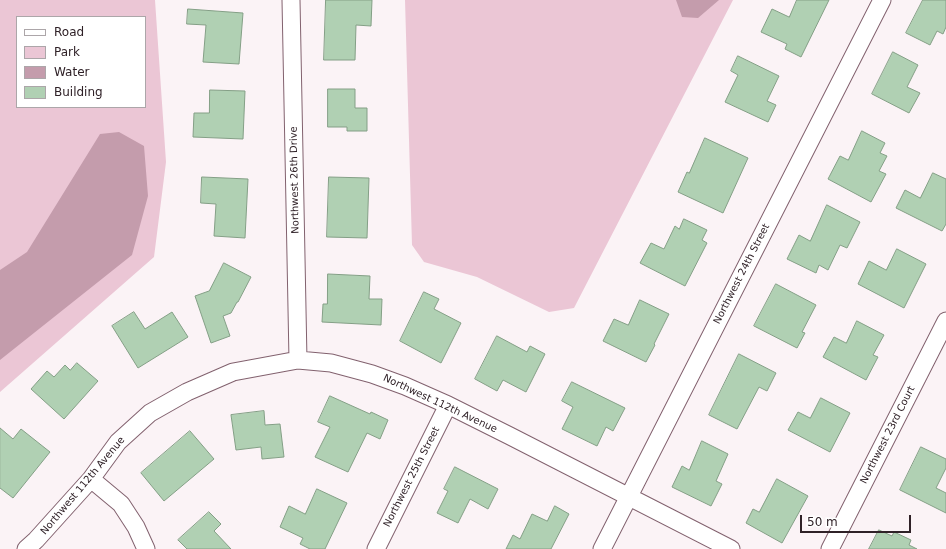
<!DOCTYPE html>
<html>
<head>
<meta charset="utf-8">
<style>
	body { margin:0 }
	#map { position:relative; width:946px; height:549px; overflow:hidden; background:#fbf3f6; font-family:"DejaVu Sans",sans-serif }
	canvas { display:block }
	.legend { position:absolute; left:16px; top:16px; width:130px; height:92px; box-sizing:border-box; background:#fff; border:1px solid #aca6a9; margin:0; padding:5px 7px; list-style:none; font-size:12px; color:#2f2127 }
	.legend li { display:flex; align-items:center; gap:8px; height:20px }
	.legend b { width:20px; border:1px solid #aca6a9 }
	.scale { position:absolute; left:800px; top:515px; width:111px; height:18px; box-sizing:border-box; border:2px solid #2f2127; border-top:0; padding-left:5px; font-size:12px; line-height:14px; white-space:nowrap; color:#2f2127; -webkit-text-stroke:3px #fff; paint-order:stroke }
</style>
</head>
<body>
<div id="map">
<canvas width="946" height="549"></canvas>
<ul class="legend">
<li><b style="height:5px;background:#fff"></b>Road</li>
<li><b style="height:11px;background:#ebc6d5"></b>Park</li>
<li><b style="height:11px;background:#c49cac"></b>Water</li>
<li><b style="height:11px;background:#b0d0b3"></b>Building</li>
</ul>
<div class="scale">50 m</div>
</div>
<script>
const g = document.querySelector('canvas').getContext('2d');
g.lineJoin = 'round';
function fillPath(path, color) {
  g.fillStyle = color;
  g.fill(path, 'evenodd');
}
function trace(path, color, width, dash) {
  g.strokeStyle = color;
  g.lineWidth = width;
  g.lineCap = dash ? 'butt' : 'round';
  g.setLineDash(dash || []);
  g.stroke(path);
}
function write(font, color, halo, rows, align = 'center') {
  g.font = font + ' "DejaVu Sans",sans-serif';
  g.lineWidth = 4;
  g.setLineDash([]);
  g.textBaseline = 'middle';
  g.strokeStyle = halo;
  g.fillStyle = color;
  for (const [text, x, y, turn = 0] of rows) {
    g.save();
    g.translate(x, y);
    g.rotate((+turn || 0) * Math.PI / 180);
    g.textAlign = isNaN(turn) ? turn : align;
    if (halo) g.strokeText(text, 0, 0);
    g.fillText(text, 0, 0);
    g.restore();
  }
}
fillPath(new Path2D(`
	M0 0H155L166 162 154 257 0 392ZM17 17H145V107H17Z
	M405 0H733L574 308 549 312 477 277 424 262 412 245Z`), '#ebc6d5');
fillPath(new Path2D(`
	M676 0H719L698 18 682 17Z
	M119 132 144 146 148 196 132 255 0 360V270L27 252 100 134Z`), '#c49cac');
const building = new Path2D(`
	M326 0H372L371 26 356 25 355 60H324Z
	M797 0H829L801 57 785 49 787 44 761 32 772 9 789 17Z
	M923 0H946V27L943 34 937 31 930 45 906 33Z
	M188 9 243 13 239 64 203 62 206 25 187 24Z
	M893 52 918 65 907 87 920 93 909 113 872 94Z
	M738 56 779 76 767 101 776 105 768 122 725 102 738 75 731 71Z
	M328 89H355V108H367V131H347V127H328Z
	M210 90 245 91 243 139 193 137 194 113H209Z
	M862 131 885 143 880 153 887 156 879 171 886 174 871 202 828 179 840 156 848 160Z
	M705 138 748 158 723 213 678 192 687 172 689 173Z
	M933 173 946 179V224L942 231 896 208 905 190 920 198Z
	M202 177 248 179 245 238 214 236 216 204 201 203Z
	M329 177 369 178 367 238 327 237Z
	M827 205 860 222 847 248 840 245 828 270 819 265 816 273 787 259 799 235 810 241Z
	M684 219 707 230 702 240 707 243 685 286 640 263 651 243 664 249 675 226 679 229Z
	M897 249 926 264 904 308 858 284 869 261 886 270Z
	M224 263 251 277 238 302H237L231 313 223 316 230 336 211 343 195 296 209 291Z
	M328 274 370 276 369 299H382L381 325 322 322 323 304H327Z
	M776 284 816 305 802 332 805 333 797 348 754 326Z
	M424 292 439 299 434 309 461 323 441 363 400 341Z
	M640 300 669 314 654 344 655 345 646 362 603 341 614 319 628 325Z
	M134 312 145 329 172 312 188 337 138 368 112 326Z
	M857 321 884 335 873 355 878 357 866 380 823 357 834 337 846 343Z
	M497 336 527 352 530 346 545 354 526 392 503 380 497 391 475 379Z
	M739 354 776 373 767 391 759 387 737 429 709 415Z
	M77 363 98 381 64 419 31 389 47 371 54 377 65 365 70 370Z
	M572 382 625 408 613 431 606 427 597 446 562 429 573 407 562 401Z
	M330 396 370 414 371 412 388 420 380 439 367 433 348 472 315 457 330 427 318 422Z
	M821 398 850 413 830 452 788 430 798 412 810 418Z
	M264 411 265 425 280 424 284 457 262 459 261 447 236 450 231 415Z
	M0 428 13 439 21 429 50 452 13 498 0 488Z
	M190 431 214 459 164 501 141 473Z
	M702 441 728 454 716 481 722 484 711 506 672 487 682 466 689 470Z
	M921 447 946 459V468L936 488 946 493V513L900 490Z
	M455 467 498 489 488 509 470 499 458 523 437 513 448 491 444 489Z
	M777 479 808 496 782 543 746 523 753 509 759 512Z
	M317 489 347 503 325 549H310L300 544 303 538 280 527 289 506 305 514Z
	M555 506 569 514 551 549H506L513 535 520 539 532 514 547 521Z
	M209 512 221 524 214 531 231 549H187L178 540Z
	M879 530 892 536 894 532 911 540 909 545 917 549H869Z`);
fillPath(building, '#b0d0b3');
trace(building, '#849f86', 1);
const minor = new Path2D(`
	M291 0 298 360
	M91 479 121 504 136 527 146 549
	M26 549 36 540 91 479 118 442 150 413 187 392 233 372 298 360 331 363 372 374 405 386 448 405 510 436 731 549
	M376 549 448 405
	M602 549 882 0
	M830 549 946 321`);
trace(minor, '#82616e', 19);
trace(minor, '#fff', 17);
write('10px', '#2f2127', '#fff', [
	["Northwest 26th Drive",295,180,-91],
	["Northwest 24th Street",742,274,-63],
	["Northwest 112th Avenue",440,404,25],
	["Northwest 23rd Court",888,435,-63],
	["Northwest 25th Street",412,477,-63],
	["Northwest 112th Avenue",83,486,-50]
]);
</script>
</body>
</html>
